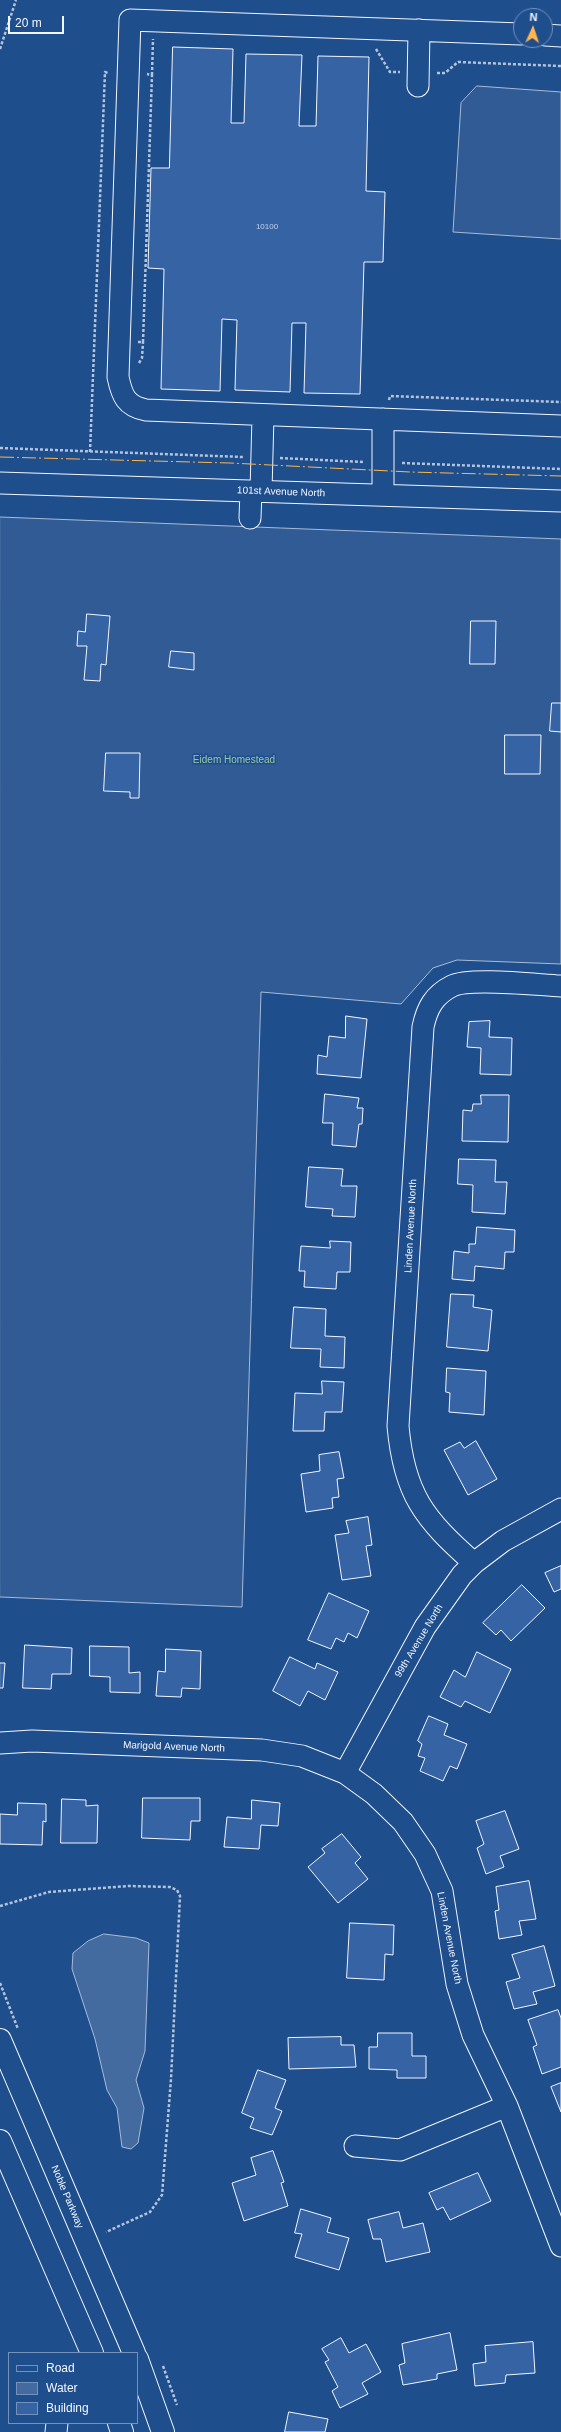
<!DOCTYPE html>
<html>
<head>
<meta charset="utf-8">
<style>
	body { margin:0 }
	#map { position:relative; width:561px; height:2432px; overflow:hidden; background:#1f4e8c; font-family:Helvetica,sans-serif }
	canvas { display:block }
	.legend { position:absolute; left:8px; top:2352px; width:130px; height:72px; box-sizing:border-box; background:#1f4e8c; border:1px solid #7391ba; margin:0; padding:5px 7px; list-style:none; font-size:12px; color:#f2f6ff }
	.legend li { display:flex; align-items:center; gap:8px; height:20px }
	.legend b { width:20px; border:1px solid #7391ba }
	.north { position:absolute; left:513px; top:8px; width:40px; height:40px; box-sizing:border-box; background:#1f4e8c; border:1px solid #7391ba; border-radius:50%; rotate:3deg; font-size:11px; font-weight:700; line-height:16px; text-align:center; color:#f2f6ff }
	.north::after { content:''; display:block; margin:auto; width:14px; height:18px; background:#ffb74d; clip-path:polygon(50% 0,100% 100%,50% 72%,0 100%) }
	.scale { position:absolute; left:8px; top:16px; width:56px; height:18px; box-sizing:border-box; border:2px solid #f2f6ff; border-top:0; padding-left:5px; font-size:12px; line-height:14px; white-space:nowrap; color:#f2f6ff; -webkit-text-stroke:3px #1f4e8c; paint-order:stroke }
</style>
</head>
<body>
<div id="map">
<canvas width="561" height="2432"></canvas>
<ul class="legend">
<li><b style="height:5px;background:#1f4e8c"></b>Road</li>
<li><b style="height:11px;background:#446ba0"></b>Water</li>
<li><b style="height:11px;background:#3563a3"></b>Building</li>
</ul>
<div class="north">N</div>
<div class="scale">20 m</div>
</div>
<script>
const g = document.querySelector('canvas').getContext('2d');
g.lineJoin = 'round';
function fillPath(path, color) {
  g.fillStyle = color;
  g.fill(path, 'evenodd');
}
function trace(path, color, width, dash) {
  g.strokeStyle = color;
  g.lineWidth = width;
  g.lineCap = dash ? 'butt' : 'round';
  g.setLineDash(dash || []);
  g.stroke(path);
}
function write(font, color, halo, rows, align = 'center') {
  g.font = font + ' Helvetica,sans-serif';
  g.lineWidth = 3;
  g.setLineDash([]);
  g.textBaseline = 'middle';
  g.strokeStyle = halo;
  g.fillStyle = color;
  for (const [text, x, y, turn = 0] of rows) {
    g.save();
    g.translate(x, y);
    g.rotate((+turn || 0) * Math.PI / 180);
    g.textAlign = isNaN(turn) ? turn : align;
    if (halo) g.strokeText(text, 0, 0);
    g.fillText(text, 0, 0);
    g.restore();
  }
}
const built = new Path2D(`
	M477 86 561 92V239L453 232 461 103Z
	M0 517 561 539V964L457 960 433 968 401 1004 261 992 242 1607 0 1597Z`);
fillPath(built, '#305b95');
trace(built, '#a8bbd7', 1);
const water = new Path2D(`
	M104 1934 136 1938 149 1943 145 2051 136 2080 144 2108 138 2143 131 2149 122 2147 117 2108 107 2090 95 2039 72 1969 73 1953 88 1941Z`);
fillPath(water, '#446ba0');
trace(water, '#a8bbd7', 1);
const building = new Path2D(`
	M173 47 233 49 231 123H244L246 54 302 55 299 126H316L318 56 369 57 366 191 385 192 383 262H364L360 394 304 393 306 323H292L290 392 235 390 237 320 222 319 220 391 161 389 164 269 148 268 151 168H169Z
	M87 614 110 616 106 665 101 664 100 681 84 680 87 646H77L78 631 85 632Z
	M471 621H496L495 664H470Z
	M171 651 194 653V670L169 667Z
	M552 703H561V732L550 731Z
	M505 735H541L540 774H505Z
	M106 753H140L139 798H130V792L104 791Z
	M346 1016 367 1019 361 1078 317 1074 318 1055 327 1057 329 1036 345 1038Z
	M490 1021 489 1037 512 1038 511 1075 480 1074 481 1048 467 1047 469 1022Z
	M325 1094 359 1098 357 1108H363L362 1124H359L356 1147 332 1145 333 1123H323Z
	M481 1095H509L508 1142 462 1141 463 1110 472 1111 473 1104H481Z
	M459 1159 496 1160 495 1182H507L505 1214 472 1212 473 1185 458 1184Z
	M309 1167 343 1169 341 1186H357L355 1217 332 1216 333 1209 306 1207Z
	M477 1227 515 1230 514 1252H505L504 1269 475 1266 474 1281 452 1279 454 1251 469 1253V1244H475Z
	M330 1241 351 1242 350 1272H337L336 1289 304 1287 305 1271H299L301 1246 330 1248Z
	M451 1294 474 1295 473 1307 492 1310 488 1351 447 1347Z
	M294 1307 326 1309 325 1336 345 1337 344 1368 320 1367 321 1349 291 1348Z
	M447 1368 486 1371 484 1415 449 1412 450 1393 446 1392Z
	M322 1381 344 1382 342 1412H325L324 1431H293L295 1393 322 1394Z
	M476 1441 497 1479 468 1495 444 1450 460 1442 464 1448Z
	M339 1452 344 1478 337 1479 339 1497 332 1498 333 1508 306 1512 301 1474 320 1471 319 1455Z
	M368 1517 372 1545 366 1546 371 1576 342 1580 335 1535 349 1533 346 1521Z
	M561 1566V1589L554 1592 545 1573Z
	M522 1585 545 1608 511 1641 501 1630 496 1635 483 1623Z
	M329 1593 369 1611 357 1638 348 1633 344 1642 336 1638 331 1649 308 1640Z
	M25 1645 72 1648 71 1674H52L51 1689 23 1688Z
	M90 1646 129 1647V1673L140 1672V1693L110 1692V1677L90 1676Z
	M166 1649 201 1651 200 1689 182 1688 181 1697 156 1696 158 1671 165 1672Z
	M477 1652 511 1669 490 1713 465 1701 461 1707 440 1697 454 1670 465 1677Z
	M290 1657 315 1669 317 1663 338 1672 325 1700 308 1691 300 1706 273 1691Z
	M0 1663H5L3 1688H0Z
	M429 1716 448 1724 444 1735 467 1744 457 1769 450 1766 443 1781 420 1771 425 1758 418 1756 422 1744 418 1741Z
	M143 1798H200V1821H191L190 1840 142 1838Z
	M62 1799 86 1800V1806L98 1805 97 1843H61Z
	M252 1800 280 1803 278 1826 261 1825 259 1849 224 1847 227 1817 251 1819Z
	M18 1803 46 1804V1822L43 1821 42 1845 0 1844V1814L17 1815Z
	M505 1811 519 1849 500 1856 504 1867 486 1874 477 1848 484 1844 476 1821Z
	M342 1834 361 1857 355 1863 368 1879 338 1903 308 1867 325 1853 322 1849Z
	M529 1881 536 1919 519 1921 522 1935 499 1939 495 1911 499 1910 496 1887Z
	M350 1923 394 1925 393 1955 385 1954 384 1980 347 1978Z
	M544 1946 555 1986 533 1992 537 2004 514 2009 506 1982 520 1978 512 1955Z
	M558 2010 561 2018V2067L542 2074 533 2047 537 2045 528 2020Z
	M378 2033H412V2056H426V2078H397V2070L369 2069V2047H377Z
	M341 2037V2045H354L356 2067 289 2069 288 2038Z
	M258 2070 286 2080 275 2108 282 2111 272 2135 250 2128 254 2118 242 2113Z
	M561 2083V2112L551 2087Z
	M273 2151 284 2182 281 2183 288 2206 244 2221 232 2183 256 2175 251 2158Z
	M478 2173 491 2201 450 2220 443 2207 437 2210 429 2193Z
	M301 2209 331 2218 327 2232 349 2238 339 2270 295 2257 302 2234 295 2233Z
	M399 2212 403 2228 423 2223 430 2252 386 2262 381 2239H373L368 2220Z
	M450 2333 457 2370 437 2374V2379L403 2385 399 2365 405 2363 402 2344Z
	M341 2338 349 2353 366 2344 381 2372 362 2383 368 2394 340 2408 332 2391 338 2387 325 2362 329 2360 322 2349Z
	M533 2342 535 2373 506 2375 505 2383 475 2386 473 2364 486 2362 485 2346Z
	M289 2412 328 2419 325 2432H285Z`);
fillPath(building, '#3563a3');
trace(building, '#f2f6ff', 1);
const minor = new Path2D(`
	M521 34 130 20 118 377C122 396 126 406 146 410L561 426
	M545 35 561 36
	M418 86 419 30
	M383 419V495
	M0 483 561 501
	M261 491 263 416
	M250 518 251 491
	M474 1563C424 1519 404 1494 398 1426L423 1027C427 1008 434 995 452 986 470 977 538 985 561 986
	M0 1743 32 1741 262 1750 302 1756 345 1773 374 1794 403 1822 425 1854 442 1891 457 1984 473 2035 507 2106 561 2246
	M345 1773 425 1627 462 1575 474 1563 503 1541 561 1509
	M355 2146 400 2150 507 2106
	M56 2432 57 2423`);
const major = new Path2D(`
	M0 2040 134 2353
	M0 2141 92 2353
	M137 2359 163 2432
	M119 2423 122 2432`);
trace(minor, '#f2f6ff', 23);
trace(major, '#f2f6ff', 24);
trace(new Path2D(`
	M0 49 16 0
	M376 49 390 72H400
	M437 73H445L458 62 561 66
	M152 75 153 39
	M138 342H143L152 75 147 74
	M139 363 142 358 143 342
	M389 400 390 396 561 402
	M0 448 243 457
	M90 452 105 72 108 73
	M280 458 363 462
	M402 463 561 469
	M0 1906 49 1892 129 1886 170 1887 177 1890 180 1896 171 2079 162 2195 150 2212 106 2232
	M0 1983 18 2029
	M163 2366 177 2405`), '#b3c4dc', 2.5, [3, 2]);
trace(minor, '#1f4e8c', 21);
trace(major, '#1f4e8c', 22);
trace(new Path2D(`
	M0 457 230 463 410 472 561 476`), '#ffb74d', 1, [14, 3, 2, 3]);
write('8px', '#c3d1e8', null, [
	["10100",267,227]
]);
write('10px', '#f2f6ff', '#1f4e8c', [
	["101st Avenue North",281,492,2],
	["Linden Avenue North",411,1226,-87],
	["99th Avenue North",419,1641,-59],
	["Marigold Avenue North",174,1747,2],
	["Linden Avenue North",449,1938,79],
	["Noble Parkway",67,2197,67]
]);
write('10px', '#97c8a6', '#1f4e8c', [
	["Eidem Homestead",234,760]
]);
</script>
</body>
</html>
